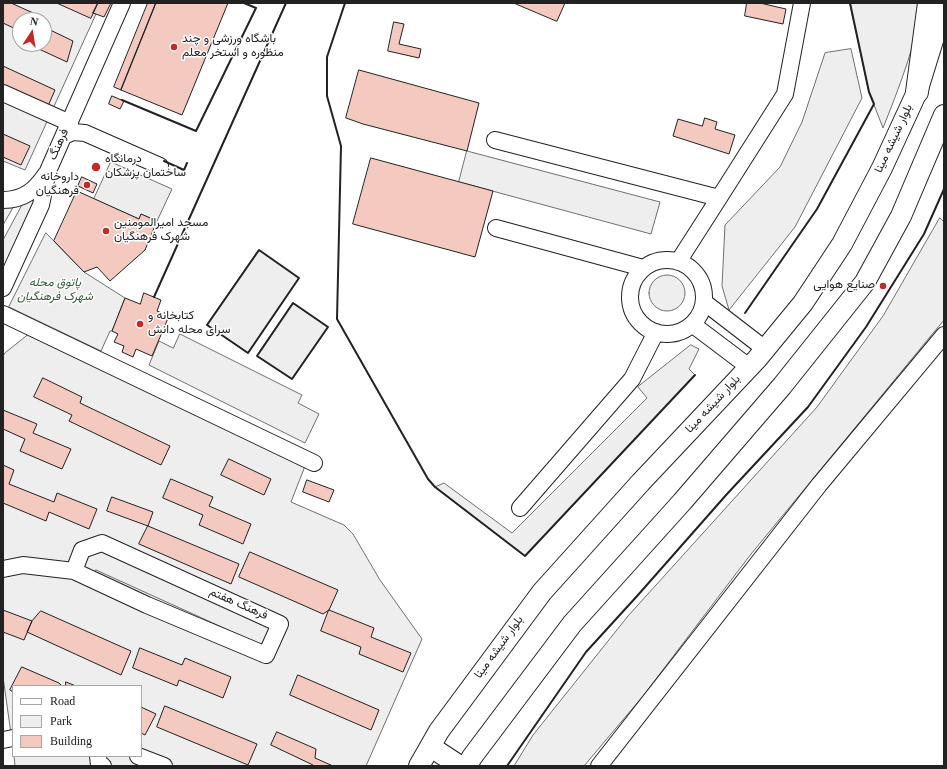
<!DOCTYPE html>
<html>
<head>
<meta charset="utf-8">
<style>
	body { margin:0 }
	#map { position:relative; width:947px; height:769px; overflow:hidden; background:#fff; font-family:Georgia,serif }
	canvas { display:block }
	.frame { position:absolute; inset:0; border:4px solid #222; pointer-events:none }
	.legend { position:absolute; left:12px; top:685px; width:130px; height:72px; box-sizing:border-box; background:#fff; border:1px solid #a7a7a7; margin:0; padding:5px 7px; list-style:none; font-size:12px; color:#222 }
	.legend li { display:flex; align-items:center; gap:8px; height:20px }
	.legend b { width:20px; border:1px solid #a7a7a7 }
	.north { position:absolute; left:12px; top:12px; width:40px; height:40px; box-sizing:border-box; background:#fff; border:1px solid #a7a7a7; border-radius:50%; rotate:12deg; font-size:11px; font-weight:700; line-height:16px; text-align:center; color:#222 }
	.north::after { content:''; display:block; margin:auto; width:14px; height:18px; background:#c62828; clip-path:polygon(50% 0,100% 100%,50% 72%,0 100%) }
</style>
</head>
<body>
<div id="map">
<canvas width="947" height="769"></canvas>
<div class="frame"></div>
<ul class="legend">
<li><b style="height:5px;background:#fff"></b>Road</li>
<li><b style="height:11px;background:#eee"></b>Park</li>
<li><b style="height:11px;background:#f3c9c0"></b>Building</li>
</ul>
<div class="north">N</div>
</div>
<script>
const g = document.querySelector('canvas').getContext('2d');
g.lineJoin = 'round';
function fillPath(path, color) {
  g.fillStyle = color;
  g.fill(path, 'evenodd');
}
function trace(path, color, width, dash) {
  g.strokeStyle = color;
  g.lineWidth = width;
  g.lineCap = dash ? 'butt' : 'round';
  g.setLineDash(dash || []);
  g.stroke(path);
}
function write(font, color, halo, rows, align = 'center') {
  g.font = font + ' Georgia,Vazirmatn,serif';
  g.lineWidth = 3;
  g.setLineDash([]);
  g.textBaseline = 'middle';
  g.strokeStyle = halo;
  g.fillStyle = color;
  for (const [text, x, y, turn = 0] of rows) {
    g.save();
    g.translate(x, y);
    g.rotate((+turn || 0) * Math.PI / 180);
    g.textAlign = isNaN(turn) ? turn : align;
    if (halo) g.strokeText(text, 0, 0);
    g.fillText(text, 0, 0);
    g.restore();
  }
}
const green = new Path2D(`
	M3 3H101L25 170 3 161ZM20 20H44V44H20Z
	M850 3H923C915 46 899 88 883 128L869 92Z
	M851 49 862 98 795 227 729 310 722 286 725 225 780 167 802 122 825 53Z
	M467 151 660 202 651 234 459 182Z
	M42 184 3 280V240L23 203Z
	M15 204 3 225V205Z
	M940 218 944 222V320L934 332 751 554 643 696 584 766H514L533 735 628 616 817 407 883 316Z
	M46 233 84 272 125 298 112 331H110L101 351 9 307Z
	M259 250 299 278 248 353 207 325Z
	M649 293a18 18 0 1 1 36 0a18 18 0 1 1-36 0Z
	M293 303 328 327 292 379 257 356Z
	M180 334 302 395 298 403 319 414 305 443 149 365 159 341 173 348Z
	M28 335 305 466 291 502 344 525 353 534 380 580 422 639 366 766H15L14 756H141V686H13V748L3 677V356L5 353Z
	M691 345 699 349 689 369 695 375 525 556 435 487 444 483 512 533 647 398 638 387Z`);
fillPath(green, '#eee');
trace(green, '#6f6f6f', 1);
const parking = new Path2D(`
	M111 162 172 189 157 221 141 214 139 219 94 199Z
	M96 570 268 648 92 576Z`);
fillPath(parking, '#ededed');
trace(parking, '#6f6f6f', 1);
const building = new Path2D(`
	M3 3H11L42 17 41 20H20V31L3 23Z
	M57 3H98L91 18Z
	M98 3H111L104 17 93 13Z
	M148 3H156L121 90 114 87Z
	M156 3H228L182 115 121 90Z
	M514 3H565L557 21Z
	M747 3H760L786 9 783 24 745 16Z
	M394 22 404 24 399 44 421 49 419 58 388 51Z
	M44 27 73 41 67 62 28 44H44Z
	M3 66 55 90 48 106 3 85Z
	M359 70 479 103 467 151 363 124 346 118Z
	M112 96 124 101 120 109 109 104Z
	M705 118 717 122 715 129 735 135 729 154 673 136 678 119 702 126Z
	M3 134 30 146 21 165 3 157Z
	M371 158 493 191 475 257 353 224Z
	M82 177 97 184 93 193 78 186Z
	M77 191 139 219 141 214 157 221 145 250 110 281 97 267 84 272 54 241Z
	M144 293 161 300 157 311 169 316 152 356 136 349 133 357 122 352 124 346 114 342 118 334 112 331 125 298 140 304Z
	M43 378 82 397 80 403 170 446 161 465 69 421 72 415 34 397Z
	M3 410 37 424 33 433 71 449 62 469 20 451 25 439 3 429Z
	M229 459 271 479 264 495 221 475Z
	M3 465 14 470 9 484 54 502 57 493 97 509 89 529 49 512 46 521 3 503Z
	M171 479 213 497 209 506 251 524 243 544 199 525 203 515 163 498Z
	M307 480 334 490 329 502 303 492Z
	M112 497 153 512 148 526 107 511Z
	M148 526 239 564 231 584 139 544Z
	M250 552 338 590 329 610 323 614 239 577Z
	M3 610 32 621 24 640 3 632Z
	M329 610 374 628 371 637 411 653 403 672 359 654 361 647 321 631Z
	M41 611 131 651 121 675 27 632 32 621Z
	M140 648 182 665 185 658 231 677 223 698 179 680 177 686 133 668Z
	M22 667 59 683 62 686H13V692L10 690Z
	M298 675 379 710 371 730 290 695Z
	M66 682 76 686H66Z
	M165 706 257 744 248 765 157 727Z
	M141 707 156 714 145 735 141 733Z
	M277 732 316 749 315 758 333 766H313V765L271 745Z`);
fillPath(building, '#f3c9c0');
trace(building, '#222', 1);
const minor = new Path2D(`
	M3 93 70 123
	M64 136 73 132 85 133 160 166
	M495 140 719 198 678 262
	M719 198 785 94 802 3
	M3 200C24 200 35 190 46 174
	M496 228 643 268
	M630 297a37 37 0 1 1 74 0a37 37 0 1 1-74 0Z
	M3 288 41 205 48 171 122 3
	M704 302 765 349
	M3 314 314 463
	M692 324 749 367
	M520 508 632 379 656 332
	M3 569 23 565 74 571 147 605 266 655 280 624 102 543 82 550 74 571
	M3 740 13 738
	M98 756 99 765 103 766
	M138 756 164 766
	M599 766 819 485 944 335`);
const major = new Path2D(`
	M431 747 460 766
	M419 766 439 731 542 592 641 482 757 359 803 303 842 244 882 168 917 92 944 5
	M467 766 472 757 572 624 682 502 782 386 865 282 901 216 944 115`);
const highway = new Path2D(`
	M917 92 929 3`);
trace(minor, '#222', 18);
trace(major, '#222', 22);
trace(highway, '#222', 24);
trace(minor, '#fff', 16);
trace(major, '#fff', 20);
trace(highway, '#fff', 22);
trace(new Path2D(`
	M345 3 327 57V96L341 146 337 319 428 479 435 487
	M122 100 196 131 256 8 244 3
	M164 161 184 170 187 163
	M259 250 299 278 248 353 207 325Z
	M154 297 286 3
	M293 303 328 327 292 379 257 356Z
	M745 313 817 209 874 104 869 92 850 3
	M435 487 525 556 695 375
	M507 766 586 652 638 595 727 494 808 407 866 327 924 234 944 189`), '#222', 2);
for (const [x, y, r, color] of [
	[174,47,4,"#c62828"],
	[96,167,5,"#c62828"],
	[87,185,4,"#c62828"],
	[106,231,4,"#c62828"],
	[883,286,4,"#c62828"],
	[140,324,4,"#c62828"]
]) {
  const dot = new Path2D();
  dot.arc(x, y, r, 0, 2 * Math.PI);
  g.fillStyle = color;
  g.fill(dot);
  trace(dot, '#fff', 1.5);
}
write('12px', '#222', '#fff', [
	["باشگاه ورزشی و چند",182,40],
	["منظوره و استخر معلم",182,54],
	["درمانگاه",105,160],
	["ساختمان پزشکان",105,174],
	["داروخانه",79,178,"right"],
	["فرهنگیان",79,192,"right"],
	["مسجد امیرالمومنین",114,224],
	["شهرک فرهنگیان",114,238],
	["صنایع هوایی",875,286,"right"],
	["کتابخانه و",148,317],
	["سرای محله دانش",148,331]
], 'left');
write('12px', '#222', '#fff', [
	["بلوار شیشه مینا",895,139,-65],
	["فرهنگ",60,145,-66],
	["بلوار شیشه مینا",714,405,-47],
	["فرهنگ هفتم",238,605,24],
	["بلوار شیشه مینا",500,648,-54]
]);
write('italic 12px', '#2f5e38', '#fff', [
	["پاتوق محله",55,284],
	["شهرک فرهنگیان",55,298]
]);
</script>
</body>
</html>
